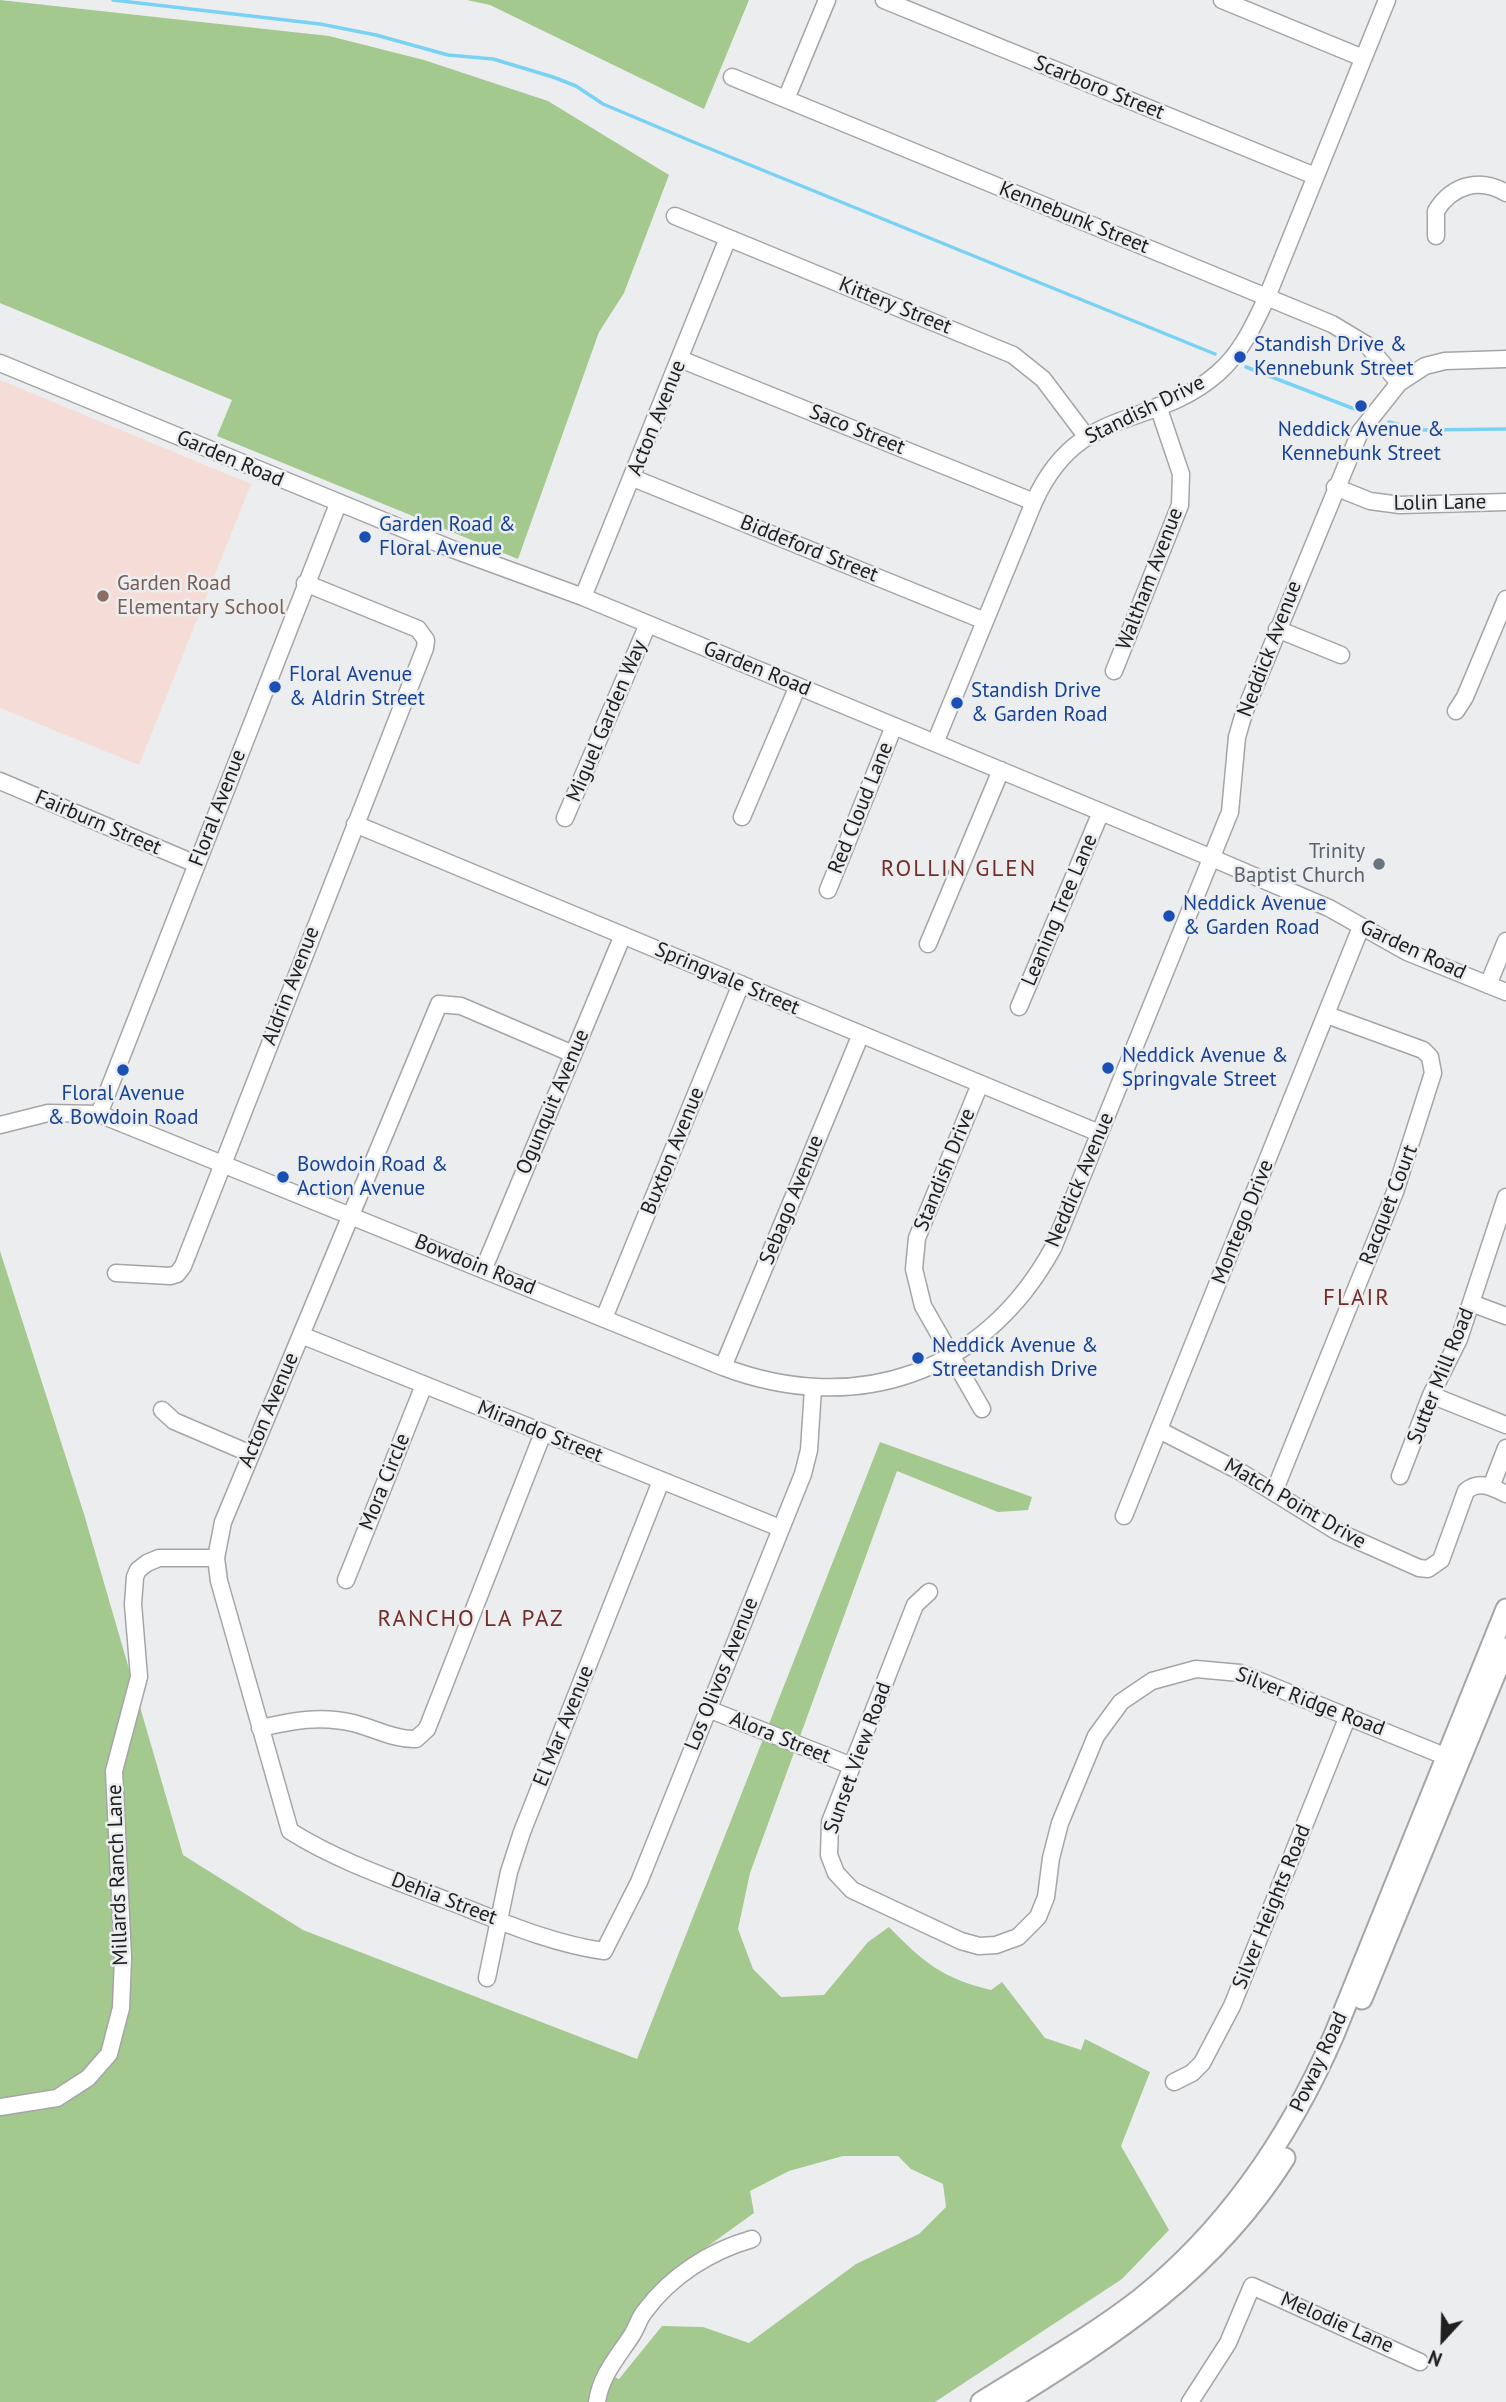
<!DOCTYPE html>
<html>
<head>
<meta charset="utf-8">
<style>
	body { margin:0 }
	#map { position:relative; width:1506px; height:2402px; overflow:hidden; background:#ecedef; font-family:"PT Sans",sans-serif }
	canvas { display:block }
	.north { position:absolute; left:1408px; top:2304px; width:70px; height:70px; -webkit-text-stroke:5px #ecedef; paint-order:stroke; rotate:202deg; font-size:19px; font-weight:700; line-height:28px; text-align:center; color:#202021 }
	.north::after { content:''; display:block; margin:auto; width:24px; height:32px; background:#202021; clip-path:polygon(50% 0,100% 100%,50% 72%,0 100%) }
</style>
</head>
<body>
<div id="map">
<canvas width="1506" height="2402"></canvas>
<div class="north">N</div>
</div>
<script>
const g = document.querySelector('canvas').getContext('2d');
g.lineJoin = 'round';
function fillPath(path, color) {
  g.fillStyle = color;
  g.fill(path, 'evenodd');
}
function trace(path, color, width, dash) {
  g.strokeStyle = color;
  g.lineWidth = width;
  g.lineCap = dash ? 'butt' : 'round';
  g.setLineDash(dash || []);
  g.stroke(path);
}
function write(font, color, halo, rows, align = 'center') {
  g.font = font + ' "PT Sans",sans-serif';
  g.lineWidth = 5;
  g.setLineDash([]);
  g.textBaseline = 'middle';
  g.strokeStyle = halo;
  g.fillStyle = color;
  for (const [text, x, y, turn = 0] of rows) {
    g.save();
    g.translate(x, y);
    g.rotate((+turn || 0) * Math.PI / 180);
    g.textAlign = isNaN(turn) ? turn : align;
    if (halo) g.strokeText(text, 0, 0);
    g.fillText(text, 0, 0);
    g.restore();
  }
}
fillPath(new Path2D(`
	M0 380 251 484 139 765 0 708Z`), '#f6dcd7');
fillPath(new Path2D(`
	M0 0 329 36 424 60 548 101 669 175 624 293 599 332 518 559 217 436 232 400 0 303Z
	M467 0H749L704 109 490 5Z
	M0 1251 84 1514 183 1855 303 1930 637 2059 880 1442 1032 1497 1028 1510 998 1512 897 1471 750 1873 738 1929 753 1969 781 1997 824 1995 868 1942 889 1927C922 1961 943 1979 991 1990L1002 1982 1045 2038 1081 2050 1085 2039 1150 2072 1121 2146 1169 2230 1122 2279 935 2402H0ZM843 2156H898L911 2169 943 2184 946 2207 919 2234 856 2264 749 2343 703 2327 662 2326 619 2379 601 2372 652 2303 665 2277 754 2213 750 2191 789 2171Z`), '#a3c98e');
trace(new Path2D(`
	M113 0 320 24 376 35 448 55 493 59 553 77 576 86 603 104 691 141 1215 354
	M1246 367 1357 410
	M1389 422 1420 430 1506 429`), '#79d2f3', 3.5);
const minor = new Path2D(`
	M884 0 1315 176
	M1222 0 1363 58
	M732 77 1332 324 1367 345 1399 383
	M786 99 827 0
	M675 216 1013 355 1043 379 1086 436
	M1436 236V211C1452 185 1480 177 1506 193
	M680 359 1034 502
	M0 363 452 549 583 597 1212 858 1329 908 1407 952 1506 992
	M633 478 985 621
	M1335 487 1370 501 1400 505 1506 502
	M583 597 728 238
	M1277 629 1341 655
	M1114 671 1180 505 1181 474 1158 406
	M1456 711 1465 697 1506 599
	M935 743 1034 502C1079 402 1152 431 1218 373 1241 353 1254 325 1267 297L1387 0
	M0 781 196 864
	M742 817 798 686
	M565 818 648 624
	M355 824 1099 1133
	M828 890 894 726
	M928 944 1001 770
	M1488 985 1506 941
	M1019 1007 1101 812
	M573 1054 461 1006 439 1004 223 1522 216 1558 219 1581 290 1831C339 1862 397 1881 451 1902 500 1921 552 1944 604 1951L639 1882 803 1474 809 1450 813 1389
	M980 1084 917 1238 914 1269 923 1306 982 1409
	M99 1114 338 504
	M0 1125 48 1113 99 1114 723 1367C856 1417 984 1374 1053 1248L1230 812 1237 737 1244 713 1360 432 1399 383 1425 366 1445 361 1506 359
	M484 1268 623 935
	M116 1273 170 1276 177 1274 183 1266 425 648 426 640 418 629 305 583
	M1471 1303 1506 1316
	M604 1318 741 984
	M301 1335 780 1528
	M723 1367 861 1034
	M1431 1395 1506 1425
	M162 1410 174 1421 251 1454
	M1159 1430 1239 1471 1336 1531 1419 1568 1428 1569 1441 1560 1466 1491C1479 1480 1492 1487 1506 1494
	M1400 1476 1431 1395 1459 1339 1506 1197
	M1491 1487 1506 1448
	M1274 1492 1395 1192 1433 1073 1430 1057 1423 1050 1327 1015
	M1124 1516 1361 927
	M346 1580 424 1385
	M929 1592 915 1605 830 1822 829 1855 836 1873 852 1890 961 1941 979 1946 996 1945 1018 1937 1038 1917 1046 1897 1051 1858 1060 1823 1096 1736 1121 1702 1152 1681 1196 1669 1240 1673 1447 1757
	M708 1709 852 1766
	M260 1728C292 1721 320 1715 353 1723 374 1728 395 1740 416 1739L427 1729 543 1433
	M487 1978 509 1872 522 1832 661 1481
	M1174 2082 1192 2073 1202 2063 1232 2006 1348 1716
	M0 2107 57 2098 88 2078 109 2054 121 2008 123 1958 114 1771 139 1677 133 1604 135 1577 138 1570 147 1563 159 1558H216
	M597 2402C601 2375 617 2358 632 2335 637 2327 639 2318 645 2311 671 2276 710 2251 752 2239
	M1190 2402 1228 2343 1252 2286 1420 2362`);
const major = new Path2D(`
	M1362 1999 1506 1648
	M981 2402C1035 2368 1091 2337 1141 2298 1228 2228 1290 2136 1334 2035L1506 1609
	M1007 2402C1118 2332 1213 2272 1285 2158`);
trace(minor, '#a5a5a7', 19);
trace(major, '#a5a5a7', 23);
trace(minor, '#fff', 16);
trace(major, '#fff', 19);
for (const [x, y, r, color] of [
	[1240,357,7,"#1a4fb4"],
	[1361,406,7,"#1a4fb4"],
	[365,537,7,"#1a4fb4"],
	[103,596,7,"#8d6e63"],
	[275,687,7,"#1a4fb4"],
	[957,703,7,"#1a4fb4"],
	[1379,864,7,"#6b7280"],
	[1169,916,7,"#1a4fb4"],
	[1108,1068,7,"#1a4fb4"],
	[123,1070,7,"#1a4fb4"],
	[283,1177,7,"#1a4fb4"],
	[918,1358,7,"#1a4fb4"]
]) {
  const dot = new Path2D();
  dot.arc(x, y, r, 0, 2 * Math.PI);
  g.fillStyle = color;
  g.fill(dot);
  trace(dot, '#ecedef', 2.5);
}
write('21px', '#202021', '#ecedef', [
	["Scarboro Street",1099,88,22],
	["Kennebunk Street",1074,218,22],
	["Kittery Street",895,306,22],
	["Standish Drive",1145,410,-26],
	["Acton Avenue",657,418,-68],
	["Saco Street",857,430,22],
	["Garden Road",230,459,23],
	["Lolin Lane",1440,503,-1],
	["Biddeford Street",809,549,22],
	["Waltham Avenue",1150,579,-69],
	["Neddick Avenue",1270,649,-69],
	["Garden Road",757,669,22],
	["Miguel Garden Way",607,721,-67],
	["Floral Avenue",218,808,-69],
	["Red Cloud Lane",861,808,-68],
	["Fairburn Street",98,823,23],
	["Leaning Tree Lane",1060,910,-67],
	["Garden Road",1413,950,25],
	["Springvale Street",727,979,23],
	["Aldrin Avenue",291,986,-69],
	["Ogunquit Avenue",553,1102,-67],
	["Buxton Avenue",673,1151,-68],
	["Standish Drive",945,1170,-68],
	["Neddick Avenue",1080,1180,-67],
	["Sebago Avenue",792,1200,-68],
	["Racquet Court",1389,1205,-69],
	["Montego Drive",1243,1222,-68],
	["Bowdoin Road",475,1265,22],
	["Sutter Mill Road",1441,1376,-68],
	["Acton Avenue",269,1410,-67],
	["Mirando Street",540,1432,22],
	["Mora Circle",385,1482,-68],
	["Match Point Drive",1295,1504,30],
	["Los Olivos Avenue",722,1674,-68],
	["Silver Ridge Road",1310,1702,21],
	["El Mar Avenue",564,1726,-68],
	["Alora Street",780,1738,22],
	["Sunset View Road",858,1758,-70],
	["Millards Ranch Lane",118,1875,-92],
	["Dehia Street",444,1899,21],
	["Silver Heights Road",1272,1907,-68],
	["Poway Road",1319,2062,-65],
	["Melodie Lane",1337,2323,24]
]);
write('21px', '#164399', '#ecedef', [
	["Standish Drive &",1254,345],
	["Kennebunk Street",1254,369],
	["Neddick Avenue &",1361,430,"center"],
	["Kennebunk Street",1361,454,"center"],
	["Garden Road &",379,525],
	["Floral Avenue",379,549],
	["Floral Avenue",289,675],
	["& Aldrin Street",289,699],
	["Standish Drive",971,691],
	["& Garden Road",971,715],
	["Neddick Avenue",1183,904],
	["& Garden Road",1183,928],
	["Neddick Avenue &",1122,1056],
	["Springvale Street",1122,1080],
	["Floral Avenue",123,1094,"center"],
	["& Bowdoin Road",123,1118,"center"],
	["Bowdoin Road &",297,1165],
	["Action Avenue",297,1189],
	["Neddick Avenue &",932,1346],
	["Streetandish Drive",932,1370]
], 'left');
write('21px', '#785e54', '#ecedef', [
	["Garden Road",117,584],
	["Elementary School",117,608]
], 'left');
write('21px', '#5b616d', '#ecedef', [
	["Trinity",1365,852],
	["Baptist Church",1365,876]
], 'right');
g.letterSpacing = '2px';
write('23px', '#732d2b', '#ecedef', [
	["ROLLIN GLEN",959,869],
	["FLAIR",1357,1298],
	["RANCHO LA PAZ",471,1619]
]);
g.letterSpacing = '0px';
</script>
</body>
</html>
